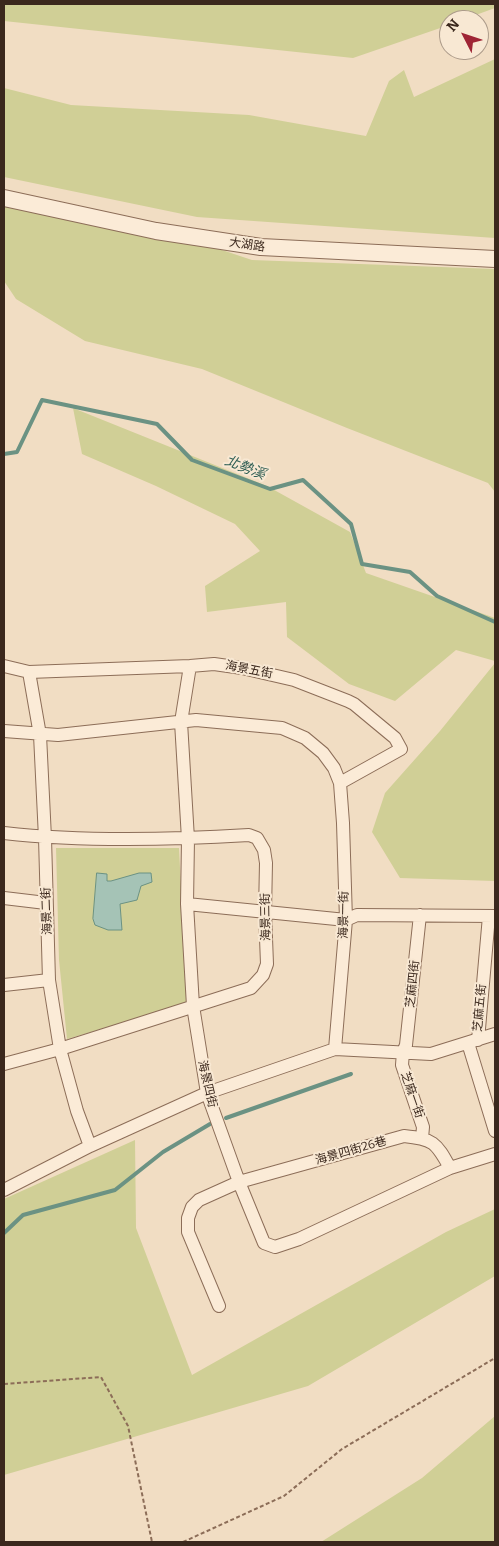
<!DOCTYPE html>
<html>
<head>
<meta charset="utf-8">
<style>
	body { margin:0 }
	#map { position:relative; width:499px; height:1546px; overflow:hidden; background:#f1ddc3; font-family:Bitter,serif }
	canvas { display:block }
	.frame { position:absolute; inset:0; border:5px solid #3b281d; pointer-events:none }
	.north { position:absolute; left:439px; top:10px; width:50px; height:50px; box-sizing:border-box; background:#f8e8d3; border:1px solid #ac9b8a; border-radius:50%; rotate:311deg; font-size:14px; font-weight:700; line-height:20px; text-align:center; color:#3b281d }
	.north::after { content:''; display:block; margin:auto; width:18px; height:22px; background:#9f2535; clip-path:polygon(50% 0,100% 100%,50% 72%,0 100%) }
</style>
</head>
<body>
<div id="map">
<canvas width="499" height="1546"></canvas>
<div class="frame"></div>
<div class="north">N</div>
</div>
<script>
const g = document.querySelector('canvas').getContext('2d');
g.lineJoin = 'round';
function fillPath(path, color) {
  g.fillStyle = color;
  g.fill(path, 'evenodd');
}
function trace(path, color, width, dash) {
  g.strokeStyle = color;
  g.lineWidth = width;
  g.lineCap = dash ? 'butt' : 'round';
  g.setLineDash(dash || []);
  g.stroke(path);
}
function write(font, color, halo, rows, align = 'center') {
  g.font = font + ' Bitter,"Noto Sans TC",serif';
  g.lineWidth = 4;
  g.setLineDash([]);
  g.textBaseline = 'middle';
  g.strokeStyle = halo;
  g.fillStyle = color;
  for (const [text, x, y, turn = 0] of rows) {
    g.save();
    g.translate(x, y);
    g.rotate((+turn || 0) * Math.PI / 180);
    g.textAlign = isNaN(turn) ? turn : align;
    if (halo) g.strokeText(text, 0, 0);
    g.fillText(text, 0, 0);
    g.restore();
  }
}
fillPath(new Path2D(`
	M4 4H495V8L462 20H449V25L353 58 4 21Z
	M495 59V238L197 217 4 177V88L71 105 249 115 366 136 389 81 404 70 414 97Z
	M4 203 201 243 252 260 495 269V492L488 483 347 428 202 369 85 341 16 299 4 281Z
	M73 408 267 486 350 532 366 573 495 618V661L456 650 395 701 349 684 287 637 286 602 207 612 205 586 260 551 235 524 156 486 82 454Z
	M495 663V881L400 878 372 832 385 793 440 731Z
	M56 848H179L187 1004 67 1039 59 960Z
	M135 1140 136 1228 192 1375 446 1232 495 1209V1276L308 1386 4 1475V1199Z
	M495 1416V1542H321L422 1478Z`), '#d0cf96');
const water = new Path2D(`
	M97 873 107 874V881H111L139 873H151L152 882 141 886 137 900 120 904 122 930H108L95 925 93 919Z`);
fillPath(water, '#a5c3b6');
trace(water, '#6b9283', 1);
trace(new Path2D(`
	M4 454 17 452 42 400 157 424 192 460 270 489 303 480 351 524 362 564 410 572 437 596 495 622
	M226 1118 351 1074
	M4 1233 23 1215 115 1190 163 1152 210 1124`), '#6b9283', 4);
const minor = new Path2D(`
	M4 666 29 672 190 666 214 664 242 668 294 680 348 701 354 704 395 738 401 749 340 783
	M190 666 181 722 188 839 187 904 193 1006 207 1093 239 1182 264 1243 275 1247 299 1239 450 1168 495 1154
	M29 672 40 735 45 838 49 980 60 1049 77 1111 90 1146
	M4 731 58 735 196 720 282 728 305 738 323 753 334 768 340 783 343 823 346 920 335 1049 207 1093 90 1146 4 1190
	M4 833C84 842 168 840 249 835L257 838 264 850 266 863 265 912 267 964 263 975 251 988 60 1049 4 1064
	M4 898 46 903
	M187 904 346 920 357 915 495 916
	M420 915 406 1045 403 1052 402 1065 423 1127 422 1138
	M4 985 49 980
	M478 1040 489 916
	M468 1043 495 1131
	M335 1049 431 1054 495 1034
	M219 1306 188 1232V1218L192 1207 199 1200 239 1182 404 1136C433 1139 436 1142 450 1168`);
const tertiary = new Path2D(`
	M4 198 156 231 261 247 495 259`);
trace(minor, '#8c6d58', 14);
trace(tertiary, '#8c6d58', 18);
trace(new Path2D(`
	M4 1384 101 1377 128 1426 152 1542
	M183 1542 284 1496 342 1449 495 1358`), '#8c6d58', 2, [4, 2.5]);
trace(minor, '#fbebd7', 12);
trace(tertiary, '#fbebd7', 16);
write('12px', '#3b281d', '#f8e8d3', [
	["大湖路",247,245,8],
	["海景五街",249,670,11],
	["海景二街",47,911,-92],
	["海景一街",344,915,-89],
	["海景三街",266,917,-91],
	["芝麻四街",413,984,-84],
	["芝麻五街",480,1008,-85],
	["海景四街",207,1084,77],
	["芝麻一街",412,1095,71],
	["海景四街26巷",351,1151,-16]
]);
write('italic 14px', '#2c5c52', '#f8e8d3', [
	["北勢溪",245,468,21]
]);
</script>
</body>
</html>
